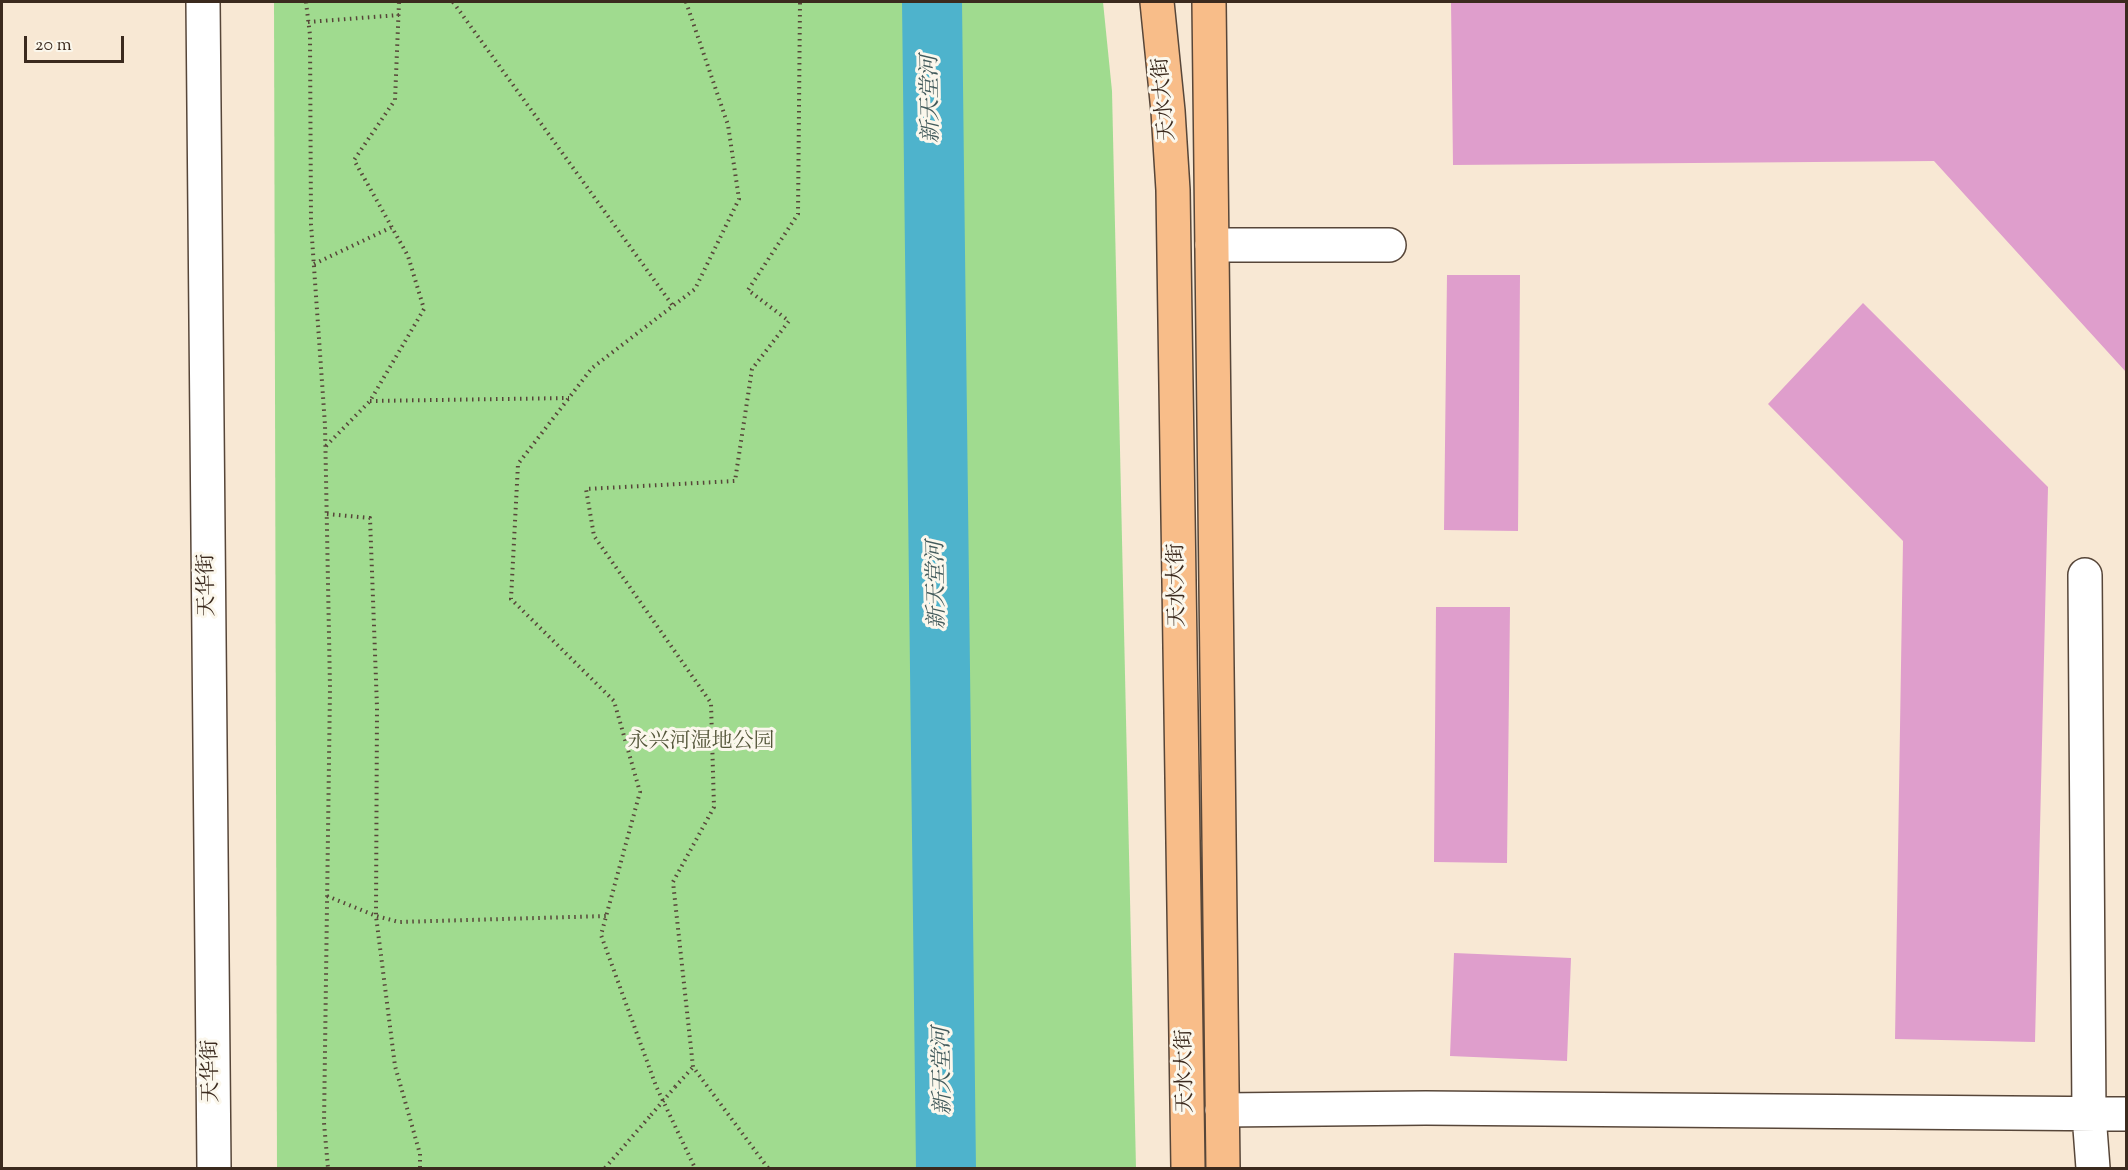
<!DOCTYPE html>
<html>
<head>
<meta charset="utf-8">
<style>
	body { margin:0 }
	#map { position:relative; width:2128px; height:1170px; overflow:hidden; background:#f8e8d4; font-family:"Sorts Mill Goudy",serif }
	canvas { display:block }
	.frame { position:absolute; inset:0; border:3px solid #3b2a1e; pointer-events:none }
	.scale { position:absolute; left:24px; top:36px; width:100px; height:27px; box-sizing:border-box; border:3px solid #3b2a1e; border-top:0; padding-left:8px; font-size:18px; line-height:21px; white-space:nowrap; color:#3b2a1e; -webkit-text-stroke:4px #fbf7ec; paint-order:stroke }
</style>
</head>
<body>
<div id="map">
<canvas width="2128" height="1170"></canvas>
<div class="frame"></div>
<div class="scale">20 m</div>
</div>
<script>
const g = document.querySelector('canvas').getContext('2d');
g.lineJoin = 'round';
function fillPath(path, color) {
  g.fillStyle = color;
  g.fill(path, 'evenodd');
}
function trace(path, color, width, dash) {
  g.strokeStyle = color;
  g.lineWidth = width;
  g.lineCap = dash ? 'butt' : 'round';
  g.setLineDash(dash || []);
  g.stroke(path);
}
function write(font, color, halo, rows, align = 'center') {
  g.font = font + ' "Sorts Mill Goudy","Noto Serif SC",serif';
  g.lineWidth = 6;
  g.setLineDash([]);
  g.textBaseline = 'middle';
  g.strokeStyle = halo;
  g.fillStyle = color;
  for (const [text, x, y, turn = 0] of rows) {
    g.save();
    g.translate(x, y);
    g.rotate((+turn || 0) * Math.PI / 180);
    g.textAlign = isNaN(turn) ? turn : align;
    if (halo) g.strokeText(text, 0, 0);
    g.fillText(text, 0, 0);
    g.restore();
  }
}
fillPath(new Path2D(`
	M274 2H1103L1112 91 1136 1168H277Z`), '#a0db8f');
trace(new Path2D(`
	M932 2 946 1168`), '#4eb3cc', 60);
fillPath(new Path2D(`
	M1451 2H2126V372L1934 161 1453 165Z
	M1447 275H1520L1518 531 1444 530Z
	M1863 303 2048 487 2035 1042 1895 1039 1903 541 1768 404Z
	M1436 607H1510L1507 863 1434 862Z
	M1454 953 1571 958 1567 1061 1450 1056Z`), '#df9ecc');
const minor = new Path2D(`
	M203 2 214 1168
	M1212 245H1389
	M2085 575 2089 1115 2093 1168
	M1223 1112 1222 1110 1426 1108 2126 1114`);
const major = new Path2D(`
	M1157 2 1168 111 1173 190 1188 1168
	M1209 2 1223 1168`);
trace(minor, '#574639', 36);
trace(major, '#574639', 36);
trace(new Path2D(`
	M306 2 310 35 311 224 325 425 330 688 324 1123 328 1168
	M453 2 673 306
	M686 2 728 125 739 199 695 289 592 368 518 464 511 599 614 701 640 792 601 935 656 1086 695 1168
	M308 22 399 15
	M314 264 392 227
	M370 401 569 398
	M326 446 370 401 424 309 408 256 354 160 395 100 399 2
	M327 514 370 518 377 707 376 916 395 1066 420 1154V1168
	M327 896 376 916 399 922 606 916
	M675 1087 693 1067
	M605 1168 651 1115
	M768 1168 693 1067 673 882 714 807 711 703 594 536 586 489 735 481 752 369 789 321 748 290 798 214 800 2`), '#574639', 4, [1.5, 4.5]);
trace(minor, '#fff', 33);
trace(major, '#f8bd89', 33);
trace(new Path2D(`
	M651 1115 675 1087`), '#574639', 4, [1.5, 4.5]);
write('21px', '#3b2a1e', '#fbf7ec', [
	["天水大街",1166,99,-95],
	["天华街",209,585,-91],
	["天水大街",1179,585,-91],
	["天华街",213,1071,-91],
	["天水大街",1187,1071,-91]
]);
write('21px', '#54563a', '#fbf7ec', [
	["永兴河湿地公园",701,743]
]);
write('italic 22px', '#425a5b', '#fbf7ec', [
	["新天堂河",933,99,-91],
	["新天堂河",939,585,-91],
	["新天堂河",945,1071,-91]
]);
</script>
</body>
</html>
